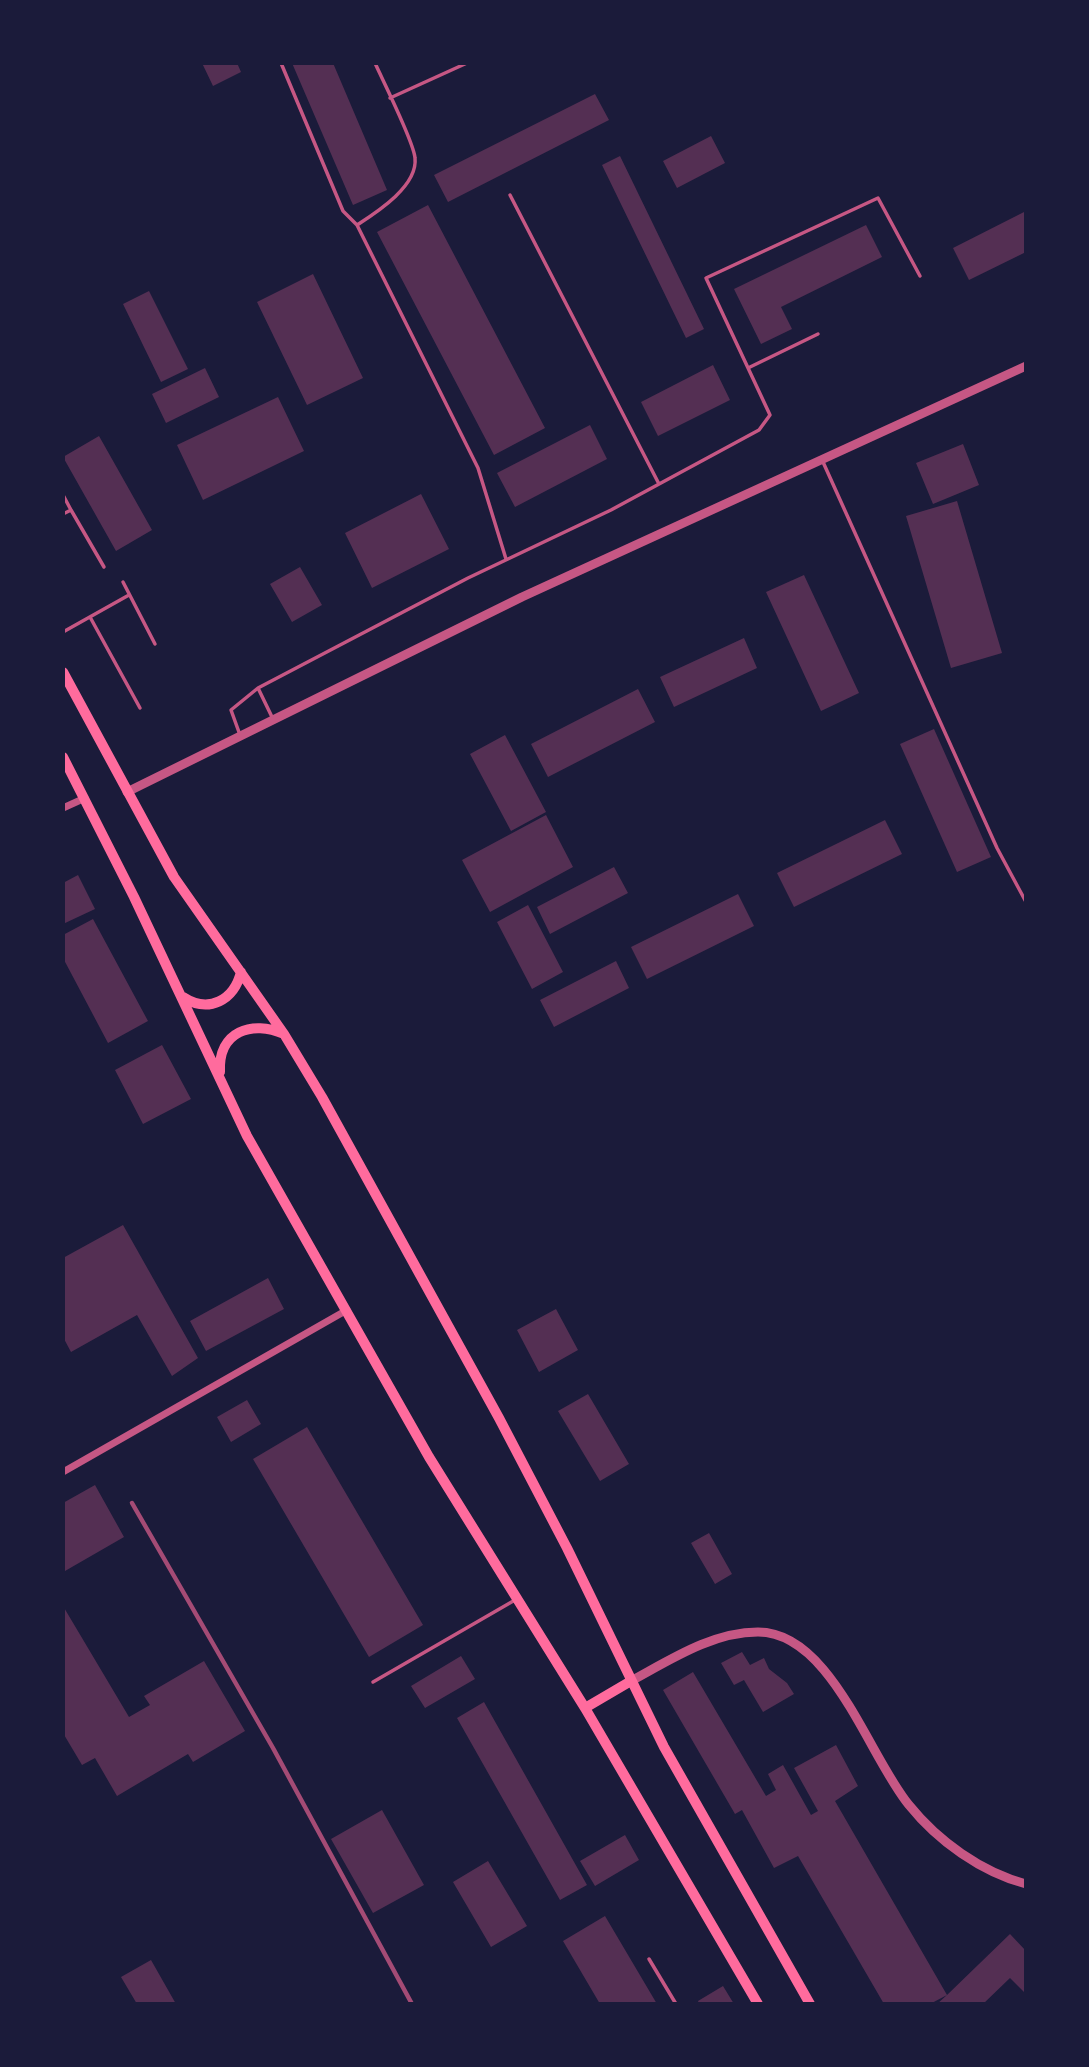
<!DOCTYPE html>
<html>
<head>
<meta charset="utf-8">
<style>
	body { margin:0 }
	#map { position:relative; width:1089px; height:2067px; overflow:hidden; background:#1b1b3a; font-family:Arial,sans-serif }
	canvas { display:block }
	.frame { position:absolute; inset:0; border:65px solid #1b1b3a; pointer-events:none }
</style>
</head>
<body>
<div id="map">
<canvas width="1089" height="2067"></canvas>
<div class="frame"></div>
</div>
<script>
const g = document.querySelector('canvas').getContext('2d');
g.lineJoin = 'round';
function fillPath(path, color) {
  g.fillStyle = color;
  g.fill(path, 'evenodd');
}
function trace(path, color, width, dash) {
  g.strokeStyle = color;
  g.lineWidth = width;
  g.lineCap = dash ? 'butt' : 'round';
  g.setLineDash(dash || []);
  g.stroke(path);
}
fillPath(new Path2D(`
	M202 63H237L241 72 213 86Z
	M292 63H333L387 190 353 205Z
	M595 94 609 120 448 202 434 175Z
	M711 136 725 163 677 188 663 161Z
	M620 156 704 329 686 338 602 165Z
	M428 205 545 428 494 455 377 232Z
	M1026 211V252L969 280 953 248Z
	M866 225 882 257 781 307 792 329 761 344 734 289Z
	M313 274 363 378 307 405 257 302Z
	M149 291 188 369 161 382 123 304Z
	M713 365 730 400 658 436 641 402Z
	M205 368 219 397 166 423 152 394Z
	M278 397 304 451 203 500 177 445Z
	M590 425 607 459 515 507 497 473Z
	M99 436 152 530 116 551 63 457Z
	M963 444 979 485 933 504 916 463Z
	M421 494 449 549 372 588 345 533Z
	M957 501 1002 653 951 668 906 516Z
	M300 567 322 605 292 622 270 584Z
	M804 575 859 693 821 711 766 592Z
	M744 638 757 668 674 707 660 677Z
	M638 689 655 722 548 777 531 744Z
	M934 729 991 857 957 872 900 744Z
	M505 735 546 812 511 831 470 754Z
	M546 815 573 867 490 912 462 860Z
	M885 820 902 854 794 907 777 873Z
	M614 867 628 893 550 934 537 907Z
	M78 875 95 909 63 924V883Z
	M738 894 754 926 647 979 631 947Z
	M528 905 563 972 532 989 497 922Z
	M93 919 148 1021 108 1043 63 958V935Z
	M616 961 629 988 554 1027 540 1000Z
	M162 1045 191 1099 143 1124 115 1070Z
	M123 1225 198 1358 172 1376 137 1315 71 1352 63 1337V1258Z
	M268 1278 284 1309 206 1351 190 1321Z
	M556 1309 578 1350 539 1372 517 1330Z
	M588 1394 629 1464 600 1481 558 1411Z
	M247 1400 261 1424 231 1442 217 1417Z
	M307 1427 423 1625 369 1657 253 1459Z
	M95 1485 124 1537 65 1571 63 1503Z
	M709 1533 732 1574 715 1584 691 1543Z
	M63 1606 129 1717 150 1705 144 1696 204 1661 245 1731 193 1762 188 1754 117 1796 95 1758 82 1765 63 1733Z
	M742 1652 750 1665 764 1658 769 1669 787 1683 794 1694 763 1712 744 1680 734 1685 721 1663Z
	M461 1656 475 1679 425 1708 411 1686Z
	M693 1672 766 1796 776 1790 768 1774 783 1765 811 1815 818 1811 794 1768 836 1745 858 1786 835 1801 947 1995 1010 1934 1026 1951V1994L1010 1978 983 2004H937L947 1995 930 2004H884L798 1856 774 1868 742 1810 735 1814 663 1690Z
	M484 1702 587 1885 560 1900 457 1718Z
	M382 1810 424 1885 373 1913 331 1839Z
	M625 1835 639 1860 595 1886 580 1861Z
	M488 1861 527 1926 491 1947 453 1882Z
	M605 1916 657 2004H600L563 1941Z
	M151 1960 176 2004H137L121 1977Z
	M723 1986 734 2004H699L698 2001Z`), '#542f53');
trace(new Path2D(`
	M281 63 343 211 357 225
	M375 63C383 81 414 142 415 158 418 186 377 212 357 225L478 468 506 559
	M390 98 467 63
	M510 195 659 484
	M748 368 818 334
	M823 462 997 848 1026 902
	M63 495 71 510 63 514
	M71 510 104 567
	M123 582 155 644
	M90 617 140 708
	M63 632 129 595
	M258 688 272 717
	M240 735 231 710 258 688 468 578 611 510 759 430 770 415 706 278 878 198 920 276
	M373 1682 515 1600
	M649 1959 676 2004`), '#c65784', 3.5);
trace(new Path2D(`
	M63 808 85 798
	M63 1472 347 1310`), '#c65784', 7);
trace(new Path2D(`
	M127 792 522 597 1026 366
	M631 1681C670 1660 712 1632 758 1632 831 1632 869 1757 909 1805 938 1841 981 1872 1026 1884`), '#c65784', 9);
trace(new Path2D(`
	M63 672 174 877 284 1034 322 1097 499 1418 567 1548 664 1747 810 2004
	M63 757 134 897 247 1136 429 1457 585 1708 758 2004
	M183 997C209 1014 234 1000 241 972
	M220 1072C218 1031 252 1020 284 1034
	M585 1708 631 1681`), '#ff6b9d', 10);
trace(new Path2D(`
	M132 1503 273 1748 412 2004`), '#a44b75', 4.5);
</script>
</body>
</html>
